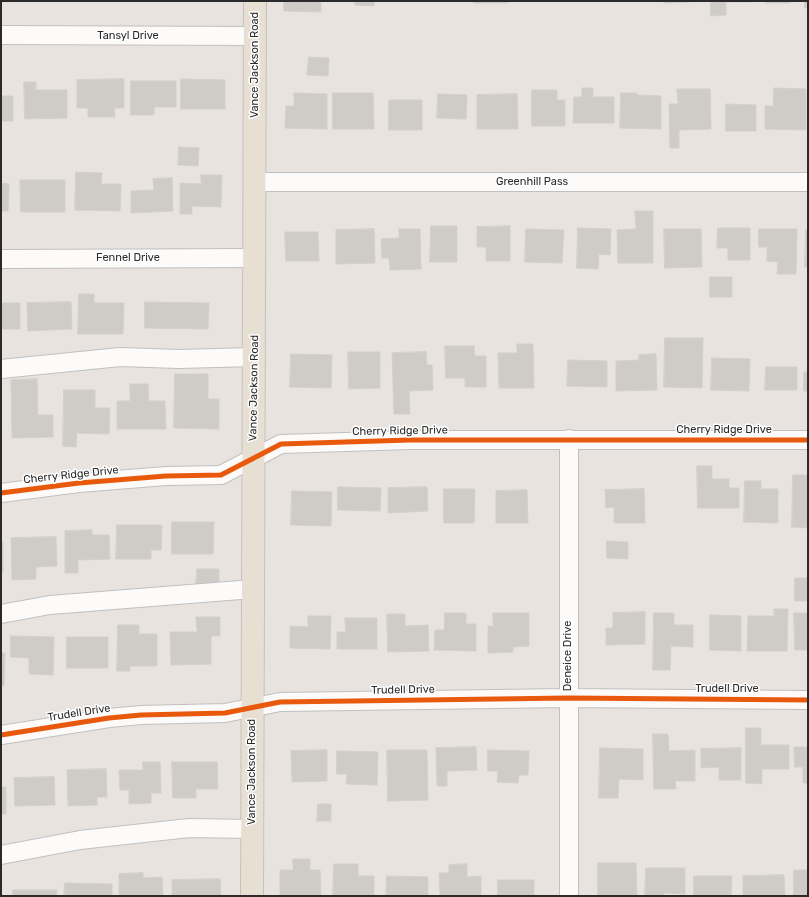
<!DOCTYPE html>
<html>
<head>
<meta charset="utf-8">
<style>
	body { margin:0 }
	#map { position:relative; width:809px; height:897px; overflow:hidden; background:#e8e3df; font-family:Rubik,sans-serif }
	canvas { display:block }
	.frame { position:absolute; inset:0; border:2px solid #2a2a2a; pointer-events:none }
</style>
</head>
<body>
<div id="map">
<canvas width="809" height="897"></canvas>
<div class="frame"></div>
</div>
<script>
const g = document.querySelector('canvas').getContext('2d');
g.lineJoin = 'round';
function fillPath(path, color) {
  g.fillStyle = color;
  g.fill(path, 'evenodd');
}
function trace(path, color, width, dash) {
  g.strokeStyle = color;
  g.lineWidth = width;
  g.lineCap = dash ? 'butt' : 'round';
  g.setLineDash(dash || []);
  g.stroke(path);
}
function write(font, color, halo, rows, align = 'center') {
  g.font = font + ' Rubik,sans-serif';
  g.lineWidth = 3;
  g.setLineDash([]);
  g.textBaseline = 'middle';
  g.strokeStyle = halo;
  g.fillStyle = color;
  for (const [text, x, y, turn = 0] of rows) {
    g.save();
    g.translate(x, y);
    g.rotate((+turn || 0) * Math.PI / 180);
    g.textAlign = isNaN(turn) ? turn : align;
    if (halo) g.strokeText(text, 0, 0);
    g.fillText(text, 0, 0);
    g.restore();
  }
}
const building = new Path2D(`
	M284 1H321V12L284 11Z
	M355 1H374V6L355 5Z
	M474 1H508V3H474Z
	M664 1H690V2L664 3Z
	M711 1H752V2H726V15L711 16Z
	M766 1H790V3H766Z
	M805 1H808V8H805Z
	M309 57 329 58 328 76 307 75Z
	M124 79V108H114L115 117H88V108H77V80Z
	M181 79 225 80V109H181Z
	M131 81H176V107H154V115H131Z
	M24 82H36V90H67V118L25 119Z
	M582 88H593V97H614V123H573L574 97H582Z
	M774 88 806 89V130L765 129V106H773Z
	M677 89H710L711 129 679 130V148H670L669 104H678Z
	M532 90H557V100H565V126H532Z
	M294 93 327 94V129L285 128 286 106H294Z
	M333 93H373L374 129H333Z
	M621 93H637V95L661 96V129L620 128Z
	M438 94 467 95 466 119 437 118Z
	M517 94 518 129H477V95Z
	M1 96H13V121H1Z
	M389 100H422V130H389Z
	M726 104 756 105V131H726Z
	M179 147 199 148 198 166 178 165Z
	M76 172 102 173 101 184H121L120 211 75 210Z
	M201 175H222L221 207 192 206V214H180V183L201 184Z
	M172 178 173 211 131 213V191L154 190 153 179Z
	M20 180H65V212H21Z
	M1 183 9 184 8 211H1Z
	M635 211H653V263H618L617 230 636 229Z
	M431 226H457V262H430Z
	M510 226V261H486V247H477V227Z
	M578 228 611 229 610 255 599 254 598 269 577 268Z
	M718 228H750V260H728V248H717Z
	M374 229 375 263 336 264V230Z
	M399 229H420L421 269 390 270 389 258H382L381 239 399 238Z
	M526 229 564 230 562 263 525 262Z
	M664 229H701L702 267 665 268Z
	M759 229H797L796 274H777L778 262 767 261V247H759Z
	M806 230H808V267H805Z
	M285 232H318L319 261H286Z
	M710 277H732V297H710Z
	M79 294H94V303H124L123 334H78Z
	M71 302 72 329 28 331 27 303Z
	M145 302 209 303 208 329 145 328Z
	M1 303H20V329H1Z
	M665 338H703L702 388 664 387Z
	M517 344H533L534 388H499L498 353H517Z
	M445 346H474L475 356H486V387H465V378H446Z
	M348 352H380V388L349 389Z
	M426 352 427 365H432L433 390 409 391 410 414H394L392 353Z
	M291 354 332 355 331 388 290 387Z
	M656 354 657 390 616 391V361L639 360V355Z
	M712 358 750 359 749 391 711 390Z
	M568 360 607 361V387L567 386Z
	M766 367H797V390H765Z
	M804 372H808V391H804Z
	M175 374H208V399H219V429L174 428Z
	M37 379 38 415H53V437L12 438 11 380Z
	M130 384H148L149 401H165L166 429H117V401H130Z
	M64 390H95V408H110L109 434 77 433 76 447 63 446Z
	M697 466H712V479H729V488H739V508H698Z
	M793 475H808V528L792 527Z
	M745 481H761V489H778V523L744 522Z
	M338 487 381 488 380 511 338 510Z
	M427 487 428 511 388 513V488Z
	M444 489H475L474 523H444Z
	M644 489 645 523H614V507L606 508 605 490Z
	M527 490 528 523H496V491Z
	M292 491 332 492 331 526 291 525Z
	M172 522H214L213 554H172Z
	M117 525H162L161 550H151V559H116Z
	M92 530V535H109L110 559 78 560V573H65V531Z
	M56 537 57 566 36 567V579L12 580 11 538Z
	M607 541 628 542V559L607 558Z
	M1 542H3V572H1Z
	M197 569H219V585H196Z
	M795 578H808V601H795Z
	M774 609H788L787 651H747L748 616H774Z
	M645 612V644L606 645V628H613V613Z
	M445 613H466V624H476V651L434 650 435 630H444Z
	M493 613H529V646L513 647V652L488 653V626H493Z
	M654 613H674V625H693V647L671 646 670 670H653Z
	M794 613H808V650H795Z
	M387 614H405V626L428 625 429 651 388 652Z
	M710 615 741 616V651L710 650Z
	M308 616H331L330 649 290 648V626L308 627Z
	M196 617H220V636H211V664L171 665 170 632H197Z
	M345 618H377V649H337V632H346Z
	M118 625H139V634H157V666H130V671H117Z
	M11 636 54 637 53 675 29 674V658L11 657Z
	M67 637H108V668H67Z
	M1 653H5L4 686 1 685Z
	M746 728H761V745H789V769H762V784L746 783Z
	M653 734H668L669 751 695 750V781H675L676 789H654Z
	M476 747 477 770 447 771V786H437L436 748Z
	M794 747H808V783H803V767H795Z
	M600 748 643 749V780L619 779 618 798H599Z
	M741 748V780H719V767L701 768V749Z
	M327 750V781L292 782 291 751Z
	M387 750H427L428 800 388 801Z
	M488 750 529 751 528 775H519L518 783 497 782 498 771H488Z
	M337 751 378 752 377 785 346 784 347 774H337Z
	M143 762H160L161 793H151V803L129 804V790H120L119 770H143Z
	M172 762H217L218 789H196V798H173Z
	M106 769 107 797H97V805L68 806 67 770Z
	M54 777 55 805 15 806 14 778Z
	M1 787H6V814H1Z
	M318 804H331V821H317Z
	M293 859H310V870H320L321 895 280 896V870H293Z
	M598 863H636L637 896H598Z
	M334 864H358V876H374V896H333Z
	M467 864V877L481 876V896H440L439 873H449V865Z
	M646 868H685V894L664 893V896H645Z
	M794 870H808V896H794Z
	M143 873V878L162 877 163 896H119V874Z
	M784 875 785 896H743V876Z
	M387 876 428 877V896H386Z
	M694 876H732L731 896H694Z
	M220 879 221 896H172V880Z
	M498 880H534V896H498Z
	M65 883 112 884V896H64Z
	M13 890H57V896H13Z`);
fillPath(building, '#cfccc8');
trace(building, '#d3cfcb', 1);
const minor = new Path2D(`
	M1 35 255 36
	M255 182H808
	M1 259 255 258
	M1 369 120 357 179 359 254 357
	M1 493 79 483 166 476 221 475 281 444 410 440H808
	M1 614 50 605 253 589
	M1 735 109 718 141 715 225 713 280 702 568 698 808 700
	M1 855 80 840 189 828 252 829
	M569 896V439`);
const major = new Path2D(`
	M252 896C252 598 255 299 255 1`);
trace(minor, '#c1c0c1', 20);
trace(major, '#c4c2c1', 24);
trace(minor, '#fcfbfa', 18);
trace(major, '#e6dfd2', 22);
trace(new Path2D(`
	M1 493 79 483 166 476 221 475 281 444 410 440H808
	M1 735 109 718 141 715 225 713 280 702 568 698 808 700`), '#e8590c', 5);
write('11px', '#2a2a2a', '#fff', [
	["Tansyl Drive",128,36],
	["Vance Jackson Road",255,65,-90],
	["Greenhill Pass",532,182],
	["Fennel Drive",128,258],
	["Vance Jackson Road",254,388,-89],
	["Cherry Ridge Drive",724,430],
	["Cherry Ridge Drive",400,431,-1],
	["Cherry Ridge Drive",71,475,-6],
	["Deneice Drive",568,656,-90],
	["Trudell Drive",727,689],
	["Trudell Drive",403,690,-1],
	["Trudell Drive",79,713,-9],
	["Vance Jackson Road",252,772,-90]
]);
</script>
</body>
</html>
